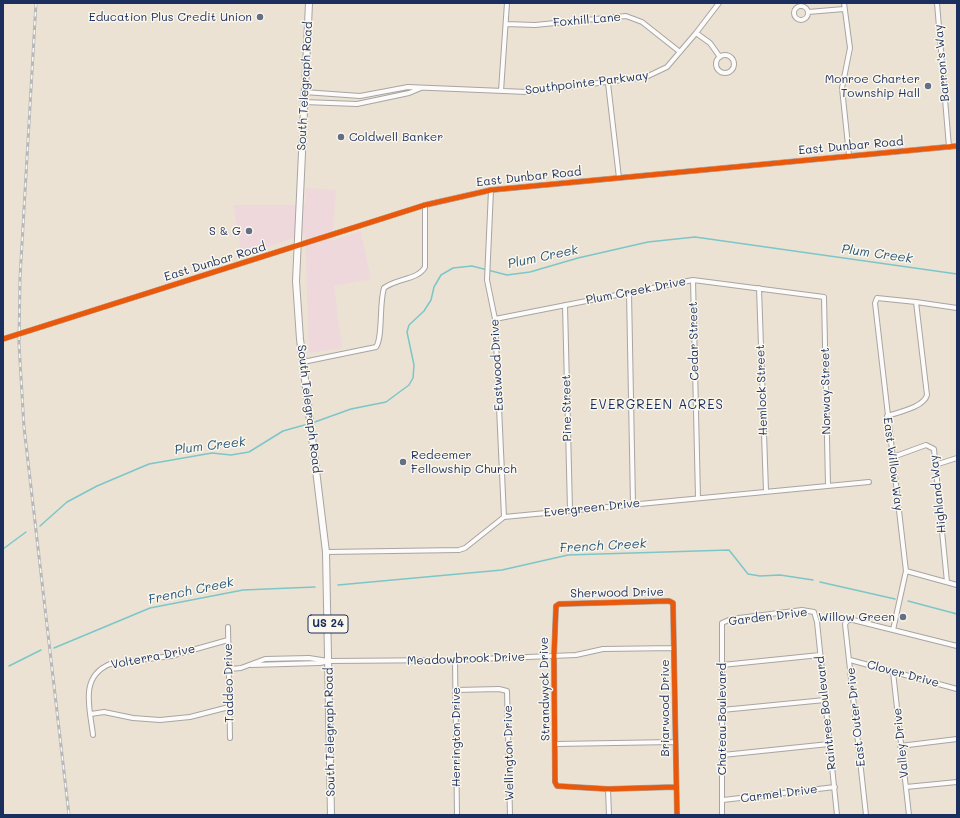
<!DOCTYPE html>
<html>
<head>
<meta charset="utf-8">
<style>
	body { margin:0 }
	#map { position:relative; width:960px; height:818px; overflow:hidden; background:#ebe2d4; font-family:Mali,sans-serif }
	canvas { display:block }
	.frame { position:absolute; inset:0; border:4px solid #1b2f5e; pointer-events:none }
</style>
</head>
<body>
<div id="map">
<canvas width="960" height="818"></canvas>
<div class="frame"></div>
</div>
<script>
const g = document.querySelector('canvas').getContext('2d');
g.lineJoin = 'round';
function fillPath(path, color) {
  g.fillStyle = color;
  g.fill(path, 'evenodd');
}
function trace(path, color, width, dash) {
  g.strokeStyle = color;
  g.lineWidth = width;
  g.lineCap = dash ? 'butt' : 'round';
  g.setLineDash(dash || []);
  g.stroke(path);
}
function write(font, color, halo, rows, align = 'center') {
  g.font = font + ' Mali,sans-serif';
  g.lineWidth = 3;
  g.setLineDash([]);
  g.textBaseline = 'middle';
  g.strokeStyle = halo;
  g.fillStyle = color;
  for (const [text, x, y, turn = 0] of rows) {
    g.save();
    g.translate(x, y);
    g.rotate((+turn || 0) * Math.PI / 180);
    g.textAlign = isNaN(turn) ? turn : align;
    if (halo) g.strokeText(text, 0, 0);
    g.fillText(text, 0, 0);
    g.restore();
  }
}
fillPath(new Path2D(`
	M306 188 336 190 332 241 361 231 371 279 334 286 342 348 309 353 305 234 242 256 233 205H305Z`), '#eed8dc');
trace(new Path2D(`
	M312 423 351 409 386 402 409 385 413 378 414 365 407 332 409 325 424 311 431 300 434 287 441 275 453 268 472 266 507 275 530 272 578 258 648 242 695 237 957 274
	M40 526 67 502 97 486 149 464 212 453 231 455 249 452 283 431 308 424
	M3 549 26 532
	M820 582 895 599
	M338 585 502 570 568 555 729 550 748 574 760 576 780 575 813 580
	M908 601 957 614
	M54 648 150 608 243 590 315 587
	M9 666 41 650`), '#7cc6c8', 1.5);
const minor = new Path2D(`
	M844 3 850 48 842 88 849 155
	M937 3 949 147
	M794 13a7 7 0 1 1 14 0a7 7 0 1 1-14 0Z
	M808 12 844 9
	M506 24 535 25 626 16 642 22 680 52
	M696 33 710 43 720 57
	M716 64a9 9 0 1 1 18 0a9 9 0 1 1-18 0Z
	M608 83 619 178
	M501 91 507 3
	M304 92 360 96 408 87 527 92 646 77 667 67 696 33 719 3
	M304 102 357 104 409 93 421 88
	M491 190 487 280 495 319 504 517
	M693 280 698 498
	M759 288 766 491
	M629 292 633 504
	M565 305 570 510
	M495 319 693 280 824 297 828 485
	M303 362 376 347C383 338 379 303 384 288 397 278 418 280 425 267V205
	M887 416C899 412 924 407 927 395L916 302
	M893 457 926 445 934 449 947 582
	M935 465 957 458
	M326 552 459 550 465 548 504 517 869 482
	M906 571 957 585
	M228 627 230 738
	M893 630 906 571 875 303 877 298 916 302 957 308
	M455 660 457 815
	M850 660 957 689
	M251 665 320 663 329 661 455 660 576 655 603 649 674 648
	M722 665 820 655
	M229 669 241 668 265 659 309 658 328 661
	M893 672 909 815
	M456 690 499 689 507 691 510 815
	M722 710 825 700
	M91 714 104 712 133 718 160 720 190 717 229 707
	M93 735C90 708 79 677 110 664L171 656 228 640
	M556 744 674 742
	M900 746 957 739
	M723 755 829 744
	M675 787 608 789 557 786 555 782 554 656 556 606 559 604 669 601 673 603 677 815
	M906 787 957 782
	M608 789 609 815
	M723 800 835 787
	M722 815V623L731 619 802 610 814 612 817 622 837 815
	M866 815 845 624 848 620H853L957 646`);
const tertiary = new Path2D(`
	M3 339 425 205 491 190 957 146`);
const primary = new Path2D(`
	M309 3 296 281 300 339 326 552 331 815`);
trace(minor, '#a7a5a3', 6);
trace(tertiary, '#a7a5a3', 6);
trace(primary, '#a7a5a3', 8);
trace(minor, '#fcfbf9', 4);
trace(tertiary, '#fcfbf9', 4.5);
trace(primary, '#fcfbf9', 6);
const rail = new Path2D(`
	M36 3 20 278 19 344 24 427 69 815`);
trace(rail, '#b6b8ba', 3);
trace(rail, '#fbf7ec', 1.5, [4.5]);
trace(new Path2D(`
	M3 339 425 205 491 190 957 146
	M675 787 608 789 557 786 555 782 554 656 556 606 559 604 669 601 673 603 677 815`), '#e8590c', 5);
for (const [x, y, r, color] of [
	[260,17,4,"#646e87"],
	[928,86,4,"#646e87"],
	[341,137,4,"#646e87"],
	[249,231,4,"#646e87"],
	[403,462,4,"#646e87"],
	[903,617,4,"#646e87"]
]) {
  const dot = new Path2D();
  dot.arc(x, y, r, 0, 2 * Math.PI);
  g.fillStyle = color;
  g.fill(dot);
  trace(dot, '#fbf7ec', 1.5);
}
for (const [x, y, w] of [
	[328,624,40]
]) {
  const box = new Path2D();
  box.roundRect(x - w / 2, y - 9, w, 18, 3);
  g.fillStyle = '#fbf7ec';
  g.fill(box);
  trace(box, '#1b2f5e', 1);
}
write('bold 11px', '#1b2f5e', null, [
	["US 24",328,624]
]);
write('12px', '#1b2f5e', '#fbf7ec', [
	["Education Plus Credit Union",252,17],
	["Monroe Charter",920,79],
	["Township Hall",920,93],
	["Coldwell Banker",349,137,"left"],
	["S & G",241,231],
	["Redeemer",411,455,"left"],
	["Fellowship Church",411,469,"left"],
	["Willow Green",895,617]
], 'right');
write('12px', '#1b2f5e', '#fbf7ec', [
	["Foxhill Lane",587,20,-5],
	["Barron's Way",942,63,-95],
	["Southpointe Parkway",587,83,-7],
	["South Telegraph Road",305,86,-87],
	["East Dunbar Road",851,146,-5],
	["East Dunbar Road",529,177,-6],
	["East Dunbar Road",215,262,-17],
	["Plum Creek Drive",636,291,-11],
	["Cedar Street",694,341,-91],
	["Eastwood Drive",497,365,-93],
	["Hemlock Street",762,390,-92],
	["Norway Street",826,391,-91],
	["Pine Street",567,408,-91],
	["South Telegraph Road",309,409,83],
	["East Willow Way",893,464,83],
	["Highland Way",938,494,-96],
	["Evergreen Drive",592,508,-6],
	["Sherwood Drive",617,593,-1],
	["Garden Drive",768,617,-7],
	["Volterra Drive",153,657,-11],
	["Meadowbrook Drive",466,659,-2],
	["Clover Drive",903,674,15],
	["Taddeo Drive",229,683,-91],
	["Strandwyck Drive",545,689,-91],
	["Briarwood Drive",665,708,-90],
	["Raintree Boulevard",826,713,-96],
	["East Outer Drive",856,717,-96],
	["Chateau Boulevard",722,719,-90],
	["South Telegraph Road",330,732,-91],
	["Herrington Drive",456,737,-90],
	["Valley Drive",901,743,-96],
	["Wellington Drive",509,753,-91],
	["Carmel Drive",779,794,-7]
]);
write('italic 13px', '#2a597c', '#fbf7ec', [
	["Plum Creek",877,254,8],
	["Plum Creek",543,257,-12],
	["Plum Creek",210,446,-7],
	["French Creek",603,546,-3],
	["French Creek",191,591,-12]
]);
g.letterSpacing = '1px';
write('13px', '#1b2f5e', '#fbf7ec', [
	["EVERGREEN ACRES",657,405]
]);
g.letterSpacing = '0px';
</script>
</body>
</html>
